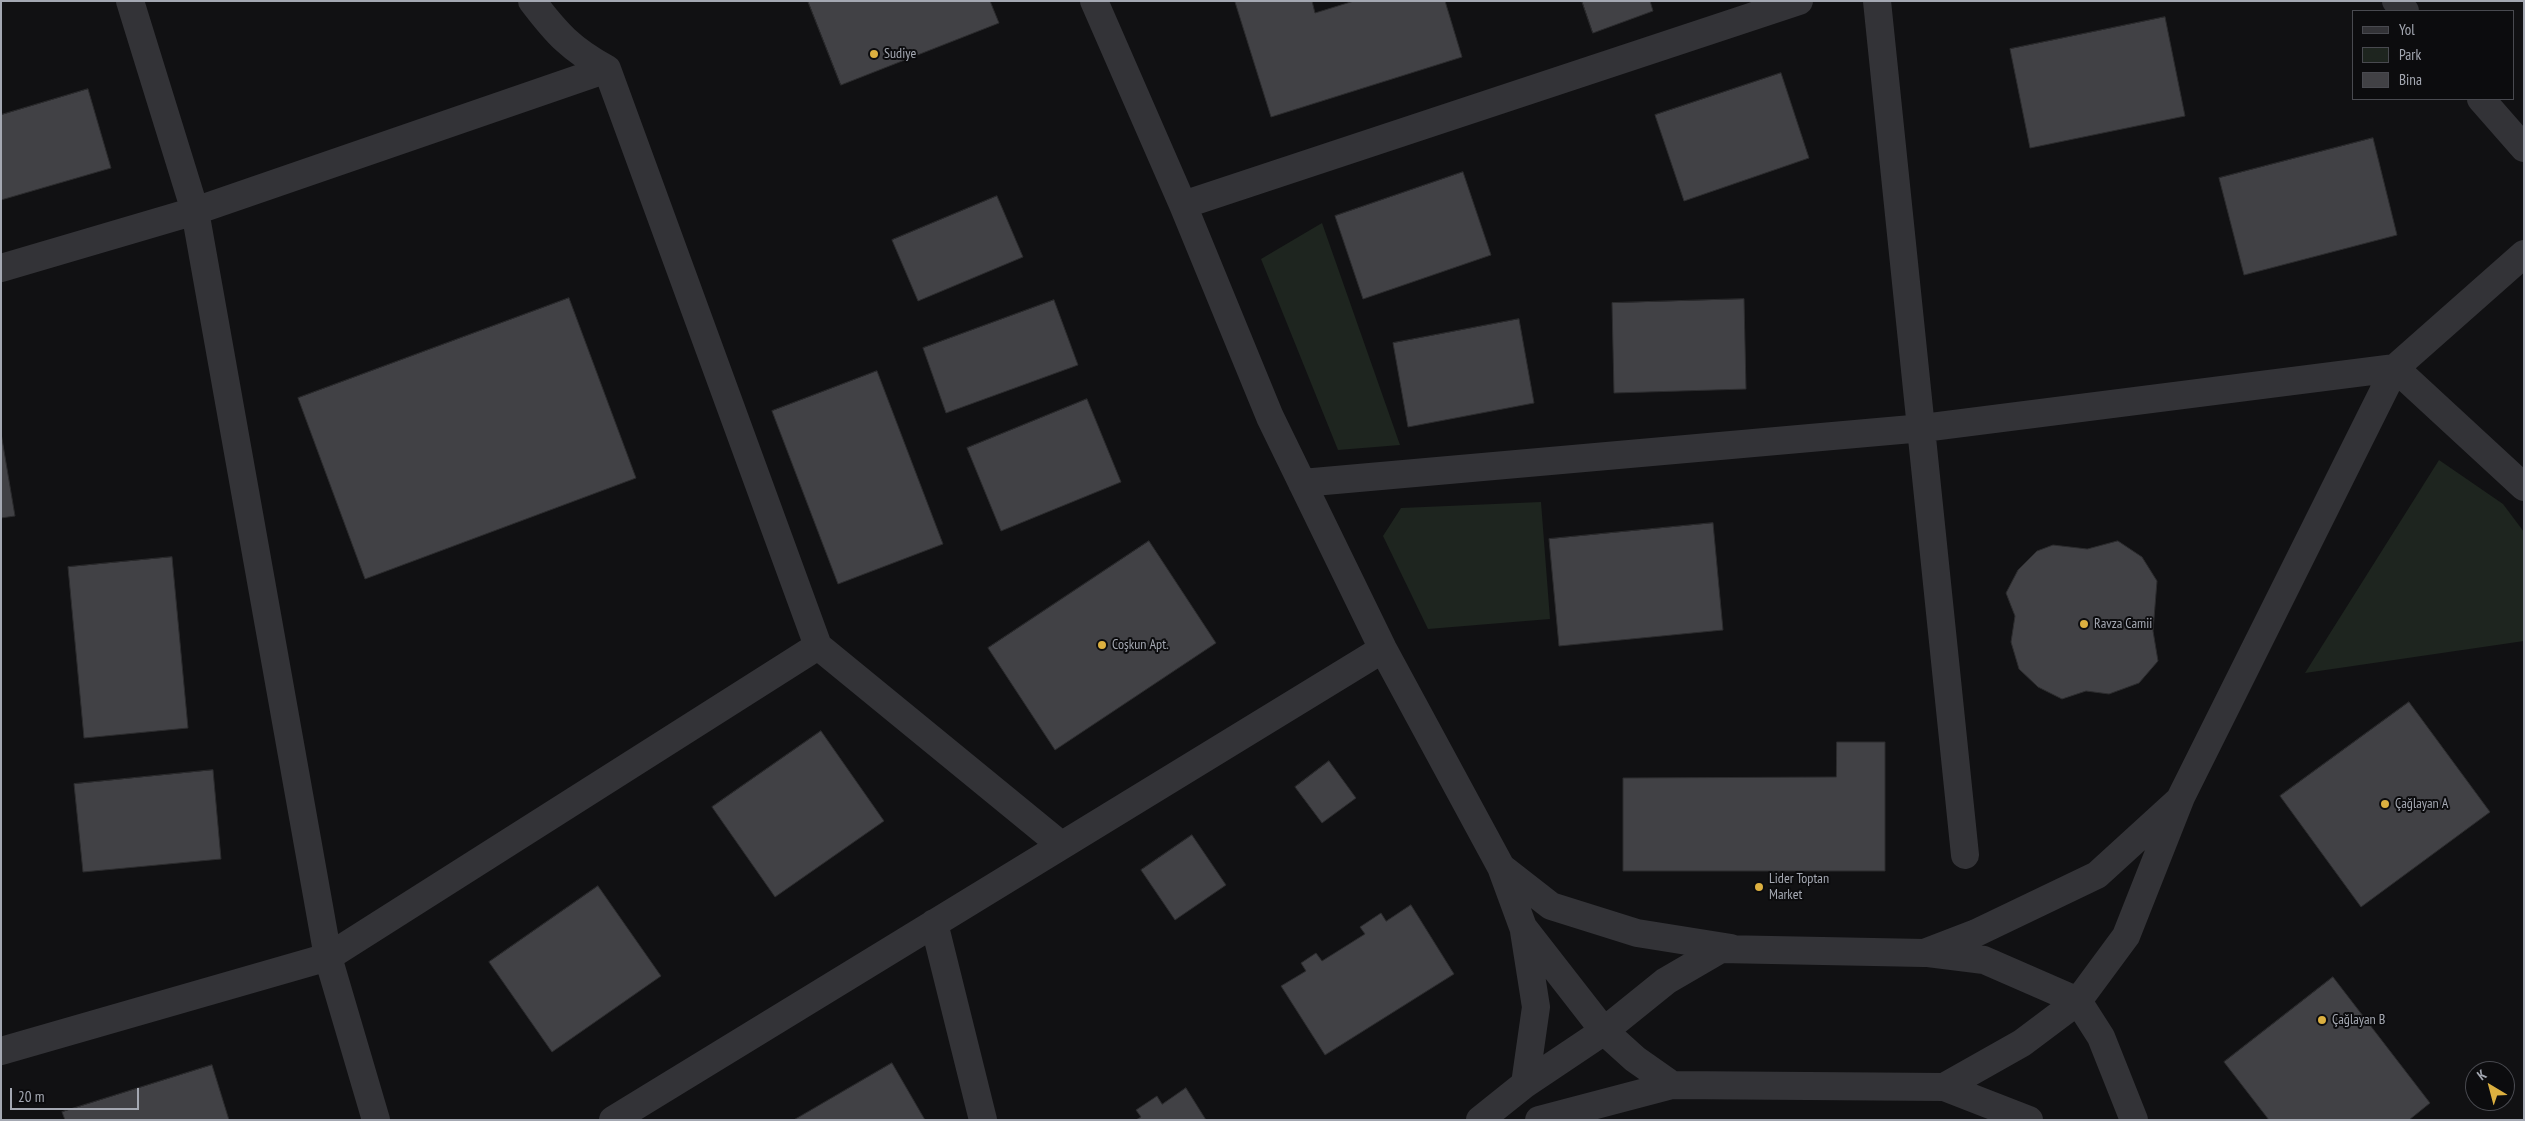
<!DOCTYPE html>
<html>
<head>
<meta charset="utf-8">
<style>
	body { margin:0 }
	#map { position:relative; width:2525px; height:1121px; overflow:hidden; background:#111113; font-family:"PT Sans Narrow",sans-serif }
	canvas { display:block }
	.frame { position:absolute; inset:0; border:2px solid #a4a8b2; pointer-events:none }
	.legend { position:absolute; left:2352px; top:10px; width:162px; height:90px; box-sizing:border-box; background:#0c0c0e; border:1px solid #494a50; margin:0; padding:6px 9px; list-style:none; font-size:15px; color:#a4a8b2 }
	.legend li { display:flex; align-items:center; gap:10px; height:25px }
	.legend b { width:25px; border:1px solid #494a50 }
	.north { position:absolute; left:2465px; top:1061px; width:50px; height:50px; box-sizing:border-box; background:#0c0c0e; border:1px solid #494a50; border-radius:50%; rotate:323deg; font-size:14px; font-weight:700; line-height:20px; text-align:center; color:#a4a8b2 }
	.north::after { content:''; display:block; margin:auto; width:18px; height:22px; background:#dcb040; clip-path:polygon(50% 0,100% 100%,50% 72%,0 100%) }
	.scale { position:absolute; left:10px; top:1088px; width:129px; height:22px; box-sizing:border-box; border:2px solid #a4a8b2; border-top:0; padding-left:6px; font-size:15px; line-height:18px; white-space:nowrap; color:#a4a8b2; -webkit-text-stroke:4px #0c0c0e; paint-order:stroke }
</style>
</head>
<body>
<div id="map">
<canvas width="2525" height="1121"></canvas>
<div class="frame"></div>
<ul class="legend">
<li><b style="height:6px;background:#333337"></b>Yol</li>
<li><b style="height:14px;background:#1e251f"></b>Park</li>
<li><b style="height:14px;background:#414145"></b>Bina</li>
</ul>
<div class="north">K</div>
<div class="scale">20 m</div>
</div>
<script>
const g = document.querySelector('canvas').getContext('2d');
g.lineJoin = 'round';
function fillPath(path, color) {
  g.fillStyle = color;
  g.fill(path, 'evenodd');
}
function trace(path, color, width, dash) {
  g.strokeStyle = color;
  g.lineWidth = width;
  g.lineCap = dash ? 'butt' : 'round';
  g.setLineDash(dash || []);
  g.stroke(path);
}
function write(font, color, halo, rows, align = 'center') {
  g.font = font + ' "PT Sans Narrow",sans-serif';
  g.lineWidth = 4;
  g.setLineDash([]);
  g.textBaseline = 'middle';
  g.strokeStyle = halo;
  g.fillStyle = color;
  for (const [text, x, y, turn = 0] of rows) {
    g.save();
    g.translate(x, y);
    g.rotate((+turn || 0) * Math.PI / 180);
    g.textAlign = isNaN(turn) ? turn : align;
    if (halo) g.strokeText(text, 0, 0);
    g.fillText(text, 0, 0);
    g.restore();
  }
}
fillPath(new Path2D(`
	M1322 223 1400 445 1338 450 1261 259Z
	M2439 460 2503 504 2524 532V641L2305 673Z
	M1541 502 1550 619 1428 629 1383 536 1401 508Z`), '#1e251f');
const building = new Path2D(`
	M808 1H990L999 23 841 85Z
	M1312 1 1315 13 1354 1H1445L1462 57 1271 117 1235 2Z
	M1582 1H1650L1653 11 1593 33Z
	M2165 17 2185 116 2030 148 2010 49Z
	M1781 73 1809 158 1684 201 1655 115Z
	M88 89 111 168 1 200V115Z
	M2373 138 2397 235 2244 275 2219 178Z
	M1463 172 1491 255 1363 299 1335 216Z
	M997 196 1023 257 918 301 892 240Z
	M569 298 636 478 365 579 298 398Z
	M1744 299 1746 389 1614 393 1612 303Z
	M1054 300 1078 365 946 413 923 348Z
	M1519 319 1534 403 1408 427 1393 343Z
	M877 371 943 544 838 584 772 411Z
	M1087 399 1121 482 1001 531 967 448Z
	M1 433 15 516 1 518Z
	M1713 523 1723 630 1559 646 1549 539Z
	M1149 541 1216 643 1055 750 988 648Z
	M2118 541 2142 557 2157 581 2153 631 2158 661 2139 683 2109 694 2086 691 2062 699 2038 687 2019 669 2011 642 2015 616 2006 593 2018 570 2037 551 2053 545 2087 549Z
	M172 557 188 728 84 738 68 567Z
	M2409 702 2490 812 2361 907 2280 796Z
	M821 731 884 821 775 897 712 807Z
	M1837 742H1885V871H1623V778L1836 777Z
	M1329 761 1356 798 1322 823 1295 787Z
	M213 770 221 859 83 872 74 784Z
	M1192 835 1226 885 1175 920 1141 870Z
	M598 886 661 976 552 1052 489 962Z
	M1411 905 1454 974 1325 1055 1281 986 1306 971 1301 963 1316 953 1322 961 1365 934 1360 927 1381 913 1386 921Z
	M2333 977 2430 1103 2409 1120H2269L2224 1062Z
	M892 1063 925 1120H794Z
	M212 1065 229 1120H65L62 1112Z
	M1186 1088 1206 1120H1136L1141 1117 1136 1110 1157 1096 1162 1104Z`);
fillPath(building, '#414145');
trace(building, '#2c2c2e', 1);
trace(new Path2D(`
	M130 1 195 211 328 957 376 1120
	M532 1C557 34 571 49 607 69L818 646 1061 845
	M1094 1 1183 205 1270 417 1383 649 1501 867 1523 927 1604 1031 1525 1084 1480 1120
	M1877 1 1965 855
	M2396 1 2405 11
	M2481 99 2524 148
	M1183 205 1799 1
	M1 268 195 211 607 69
	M1302 483 1923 428 2395 368 2524 487
	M1501 867 1551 906 1637 933 1731 948
	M934 923 983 1120
	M1524 931 1536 1007 1525 1084
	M1928 953 1984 960 2078 1001 2101 1037 2134 1120
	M1 1051 328 957 818 646
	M1672 1085 1635 1059 1604 1031 1666 981 1721 949 1924 953 1976 933 2097 875 2177 802
	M1944 1087 2022 1043 2078 1001 2126 936 2181 797 2395 368 2524 254
	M613 1120 1383 649
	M1539 1120 1672 1085 1944 1087 2029 1120`), '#333337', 28);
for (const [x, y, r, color] of [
	[874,54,5,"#dcb040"],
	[2084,624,5,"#dcb040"],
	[1102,645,5,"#dcb040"],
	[2385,804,5,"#dcb040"],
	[1759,887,5,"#dcb040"],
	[2322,1020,5,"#dcb040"]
]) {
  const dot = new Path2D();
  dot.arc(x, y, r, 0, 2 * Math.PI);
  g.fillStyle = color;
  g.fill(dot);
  trace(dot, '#0c0c0e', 2);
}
write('14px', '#a4a8b2', '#0c0c0e', [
	["Sudiye",884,54],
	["Ravza Camii",2094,624],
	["Coşkun Apt.",1112,645],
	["Çağlayan A",2395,804],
	["Lider Toptan",1769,879],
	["Market",1769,895],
	["Çağlayan B",2332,1020]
], 'left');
</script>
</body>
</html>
